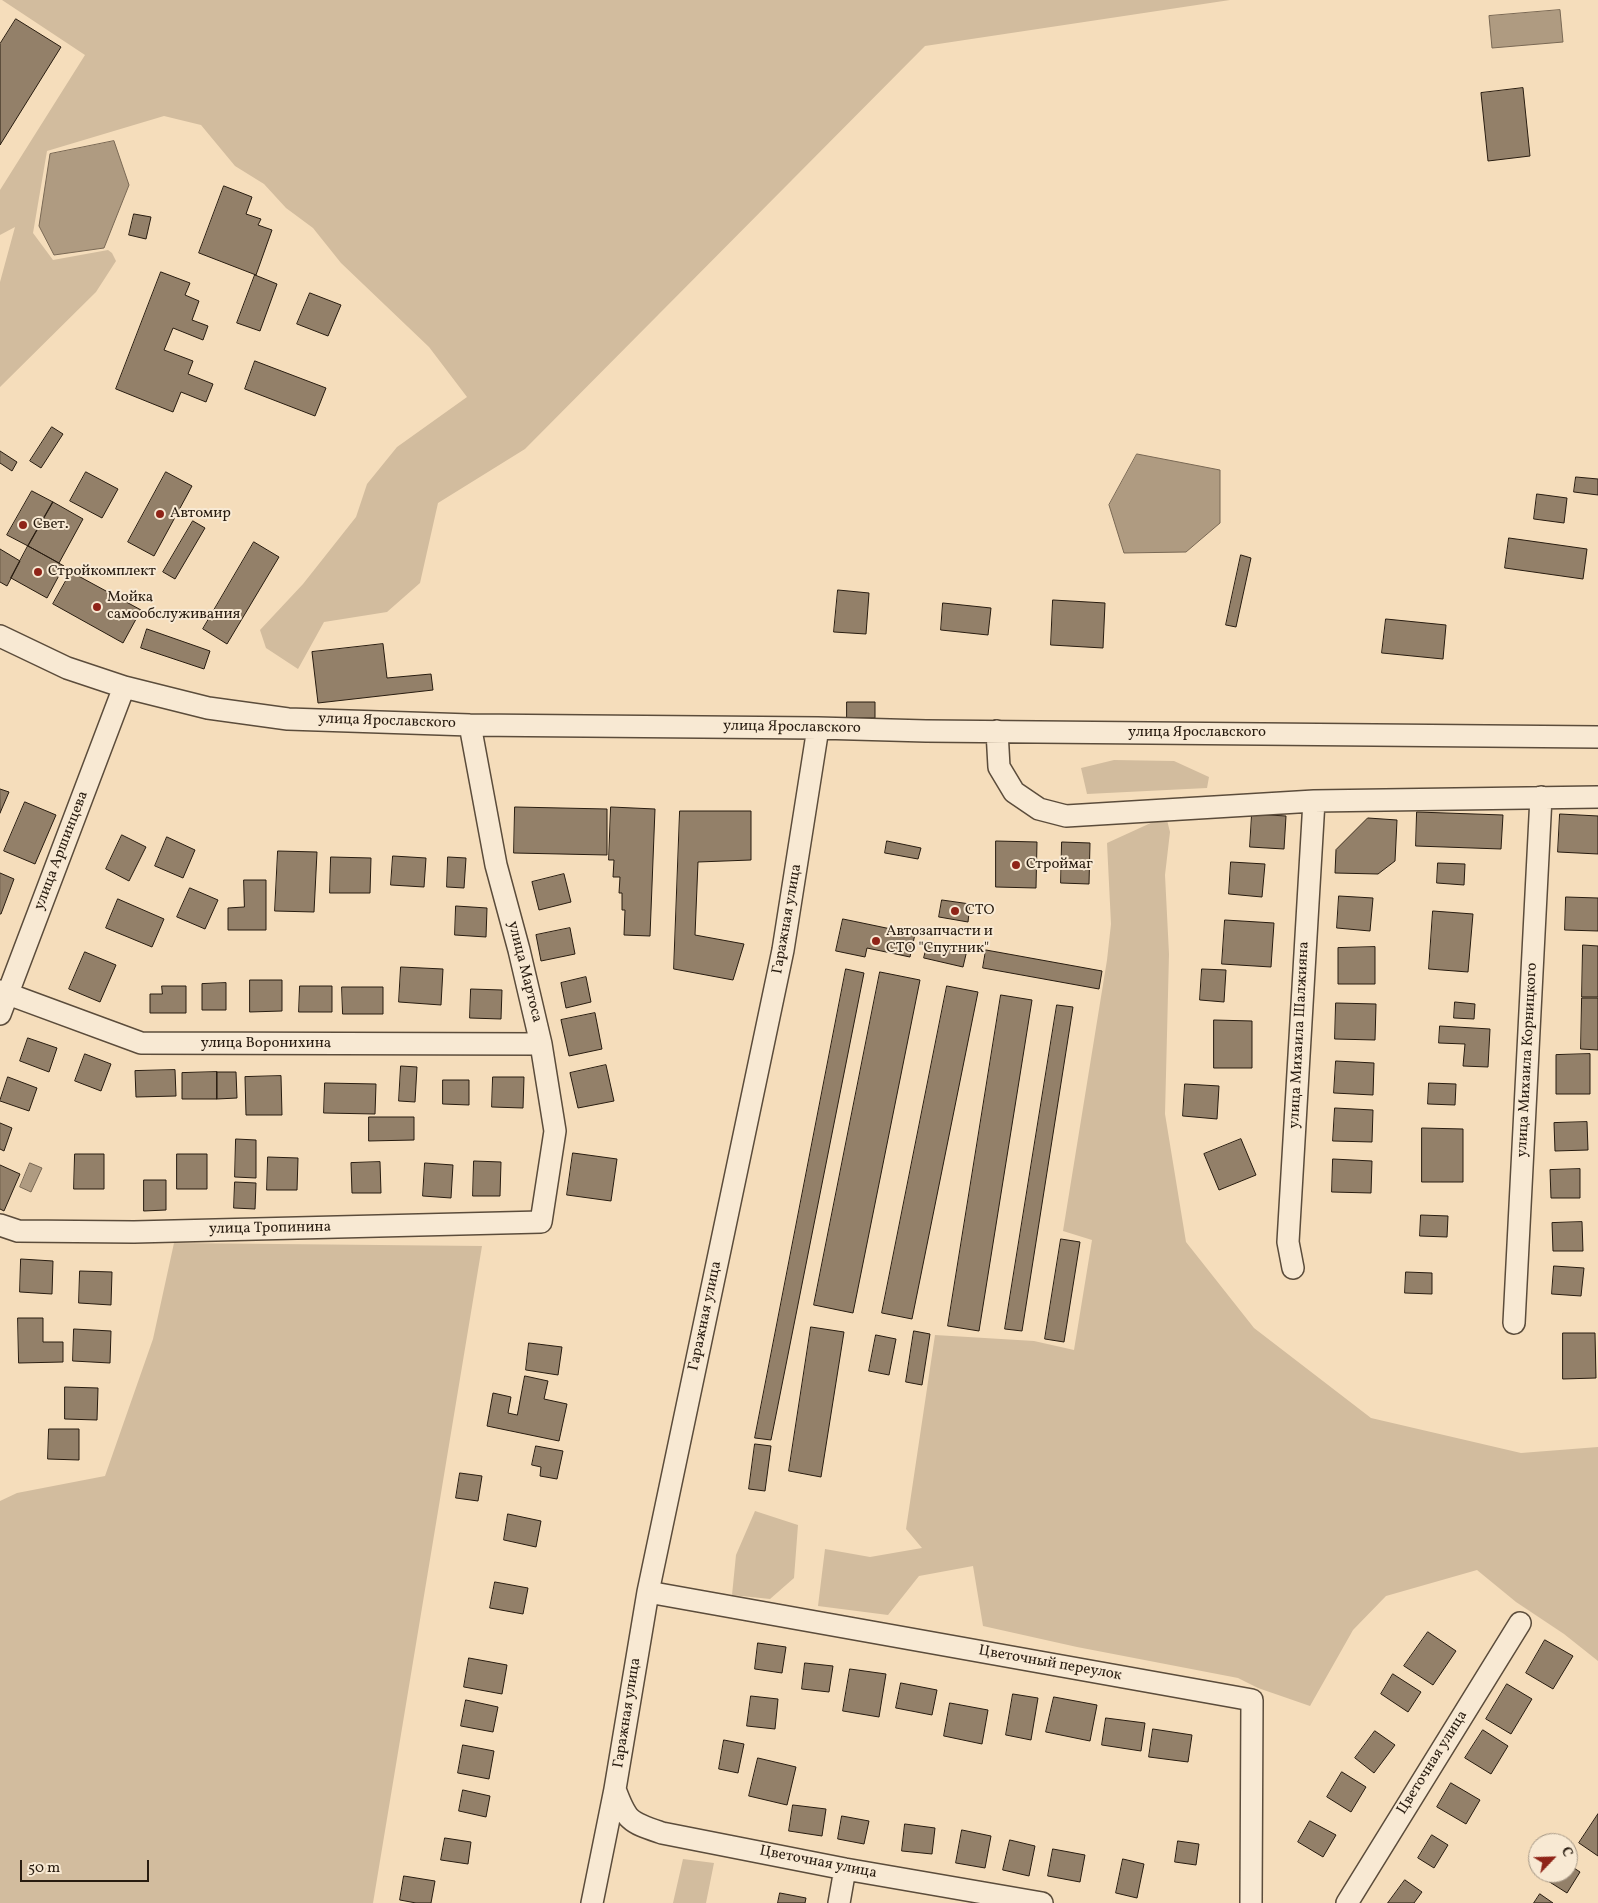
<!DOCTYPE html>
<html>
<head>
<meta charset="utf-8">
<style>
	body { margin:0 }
	#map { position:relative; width:1598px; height:1903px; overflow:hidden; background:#f5ddbb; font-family:Vollkorn,serif }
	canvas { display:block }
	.north { position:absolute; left:1528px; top:1833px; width:50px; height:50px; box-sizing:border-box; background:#f8e9d3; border:1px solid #a59785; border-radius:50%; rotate:66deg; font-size:14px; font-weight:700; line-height:20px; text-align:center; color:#281c10 }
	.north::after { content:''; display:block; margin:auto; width:18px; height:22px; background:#8f2418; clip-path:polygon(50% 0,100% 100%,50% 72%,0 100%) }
	.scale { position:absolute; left:20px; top:1860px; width:129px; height:22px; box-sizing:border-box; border:2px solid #281c10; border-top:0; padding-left:6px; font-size:15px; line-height:18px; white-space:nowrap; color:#281c10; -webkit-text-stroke:4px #f8e9d3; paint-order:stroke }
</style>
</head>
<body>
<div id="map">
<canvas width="1598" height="1903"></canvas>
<div class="north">С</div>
<div class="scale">50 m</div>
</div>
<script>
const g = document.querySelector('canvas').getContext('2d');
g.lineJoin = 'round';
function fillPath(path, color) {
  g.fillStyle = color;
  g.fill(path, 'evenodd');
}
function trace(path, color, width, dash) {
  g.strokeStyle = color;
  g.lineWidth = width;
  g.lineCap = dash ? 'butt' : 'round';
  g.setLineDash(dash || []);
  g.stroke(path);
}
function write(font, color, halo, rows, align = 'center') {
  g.font = font + ' Vollkorn,serif';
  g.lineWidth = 4;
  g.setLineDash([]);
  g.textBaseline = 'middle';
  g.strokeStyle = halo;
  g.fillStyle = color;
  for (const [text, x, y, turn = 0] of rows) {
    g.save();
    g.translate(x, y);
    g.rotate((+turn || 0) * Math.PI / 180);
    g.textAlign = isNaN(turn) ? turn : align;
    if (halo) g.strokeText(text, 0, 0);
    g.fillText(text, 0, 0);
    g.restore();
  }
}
fillPath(new Path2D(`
	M2 0H1230L925 46 525 449 438 503 420 583 387 612 324 622 298 669 266 648 260 630 303 584 356 517 367 484 397 447 467 397 429 347 341 263 313 228 286 208 264 184 235 166 201 125 164 116 47 151 33 233 53 260 108 250 112 253 116 261 96 292 0 387V282L15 227 0 235V190L85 55Z
	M1114 760 1174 761 1209 777 1207 788 1087 794 1081 768Z
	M1166 816 1170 832 1165 875 1169 954 1165 1114 1186 1242 1254 1328 1371 1418 1521 1453 1598 1447V1661L1564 1634 1516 1602 1477 1570 1386 1596 1353 1630 1310 1706 1258 1688 1238 1678 1077 1647 983 1626 973 1566 919 1576 888 1615 818 1606 825 1549 870 1557 922 1548 906 1529 935 1335 1034 1341 1074 1350 1092 1240 1063 1231 1107 960 1111 924 1107 843Z
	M174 1243 482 1246 373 1903H0V1501L17 1493 105 1476 153 1339Z
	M755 1511 798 1525 794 1578 770 1599 732 1595 736 1555Z
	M683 1859 714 1863 706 1903H673Z`), '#d2bc9e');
const water = new Path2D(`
	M1560 10 1563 42 1492 48 1489 16Z
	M114 141 129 185 104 248 54 255 39 226 50 154Z
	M1137 454 1220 470V523L1186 552 1124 553 1109 505Z
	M30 1163 42 1168 31 1192 20 1187Z`);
fillPath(water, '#af9b81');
trace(water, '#796854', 1);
const building = new Path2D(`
	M16 19 61 47 0 145V44Z
	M1523 88 1530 156 1488 161 1481 93Z
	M224 186 252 197 246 214 261 219 258 225 272 230 256 275 199 253Z
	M134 214 151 217 146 239 129 235Z
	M161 272 190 283 185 295 199 301 192 320 208 326 203 340 173 328 164 350 193 361 188 374 213 384 206 402 181 392 173 412 116 389Z
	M255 275 277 284 260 331 237 323Z
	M310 293 341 305 328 336 297 324Z
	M255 361 326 388 315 416 245 389Z
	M52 427 63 434 41 468 30 461Z
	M0 451 17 462 12 471 0 463Z
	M86 472 118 489 102 518 70 501Z
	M166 472 192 486 154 556 128 542Z
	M1576 477 1598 479V495L1574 492Z
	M32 491 53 502 28 546 7 535Z
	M1537 494 1567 498 1564 523 1534 519Z
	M53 502 83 519 59 563 28 546Z
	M193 521 205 528 175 579 163 572Z
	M1509 538 1587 549 1583 579 1505 568Z
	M254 542 279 557 227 644 203 629Z
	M28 546 64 566 47 598 11 578Z
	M0 549 20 561 7 586 0 582Z
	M1241 555 1251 558 1236 627 1226 625Z
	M71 572 141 610 123 643 53 604Z
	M838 590 869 593 866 634 834 632Z
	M1053 600 1105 603 1103 648 1051 645Z
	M943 603 991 608 988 635 941 630Z
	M1386 619 1446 625 1443 659 1382 653Z
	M147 629 210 651 204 669 141 648Z
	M383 644 387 678 431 674 433 690 318 703 312 652Z
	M847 702H875V718H847Z
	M0 789 9 792 0 813Z
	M25 802 56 815 35 864 4 851Z
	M515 807 607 809V855L514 853Z
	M611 807 655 809 650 936 624 935 625 910H622V893H619L620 877H613L614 860H609Z
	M680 811H751V860L698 862 695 935 744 944 733 980 674 969Z
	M1417 812 1503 815 1501 849 1416 846Z
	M1252 814 1286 816 1284 849 1250 847Z
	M1560 814 1598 816V854L1558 852Z
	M1368 818 1397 820 1395 861 1378 874 1335 873 1336 850Z
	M122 835 146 847 129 881 106 869Z
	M167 837 195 850 183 878 155 866Z
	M887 841 921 848 918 859 885 853Z
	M996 841 1037 842 1036 888 996 887Z
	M1062 842 1090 843 1089 884 1061 883Z
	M278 851 317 852 314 912 275 911Z
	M393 856 426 858 424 887 391 885Z
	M331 857 371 858 370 893H330Z
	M448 857 466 858 464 888 447 887Z
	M1231 862 1265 864 1262 897 1229 894Z
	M1438 863 1465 864 1464 885 1437 883Z
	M0 873 14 879 1 914H0Z
	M564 874 571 902 539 910 532 882Z
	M244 880H266V930H228V908L244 907Z
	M190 888 218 900 205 929 177 917Z
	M1339 896 1373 898 1370 931 1337 928Z
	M1566 897 1598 898V931L1565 930Z
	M118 899 164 919 152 947 106 928Z
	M942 900 970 904 968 922 939 917Z
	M456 906 487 908 486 937 455 935Z
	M1433 911 1473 914 1468 972 1429 969Z
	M843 919 915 934 910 957 867 948 865 957 836 951Z
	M1225 920 1274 923 1271 967 1222 964Z
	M570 928 575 954 541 961 536 935Z
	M928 942 967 950 963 967 924 958Z
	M1583 945 1598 946V997H1582Z
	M1375 947V984H1338V948Z
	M986 950 1102 971 1099 989 983 968Z
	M85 952 116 965 100 1002 69 989Z
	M401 967 443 969 441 1005 399 1002Z
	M846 969 864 973 771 1440 755 1438Z
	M1202 969 1226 970 1224 1002 1200 1000Z
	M880 972 920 980 853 1313 814 1305Z
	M586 977 591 1002 566 1008 561 983Z
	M250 980H282V1011L250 1012Z
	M226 983V1010H202V984Z
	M162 986H186V1013H150V994H162Z
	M300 986H332V1012H299Z
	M947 986 978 992 912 1319 882 1313Z
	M342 987H383V1014H343Z
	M471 989 502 990 501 1019 470 1018Z
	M1001 995 1032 1000 979 1331 948 1326Z
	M1582 998H1598V1050L1581 1049Z
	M1455 1002 1475 1004 1474 1019 1454 1018Z
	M1336 1003 1376 1004 1375 1040 1335 1039Z
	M1057 1005 1073 1007 1022 1331 1005 1329Z
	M595 1013 602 1049 569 1056 561 1020Z
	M1214 1020 1252 1021V1068H1214Z
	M1440 1026 1490 1029 1488 1067 1463 1066 1465 1044 1439 1043Z
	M28 1038 57 1048 49 1072 20 1061Z
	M85 1054 111 1064 101 1091 75 1081Z
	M1590 1054V1094H1556V1055Z
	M1336 1061 1374 1063 1373 1095 1334 1093Z
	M606 1065 614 1101 578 1108 570 1073Z
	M401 1066 417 1067 415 1102 399 1101Z
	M175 1070 176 1096 136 1097 135 1071Z
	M217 1072V1099H182V1073Z
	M217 1072H236L237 1098 217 1099Z
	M281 1076 282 1115H246L245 1077Z
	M8 1077 37 1088 29 1111 0 1101Z
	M493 1077H524L523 1108 492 1107Z
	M443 1080H469V1105L443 1104Z
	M325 1083 376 1084 375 1114 324 1113Z
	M1429 1083 1456 1084 1455 1105 1428 1104Z
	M1185 1084 1219 1086 1217 1119 1183 1116Z
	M1335 1108 1373 1110 1372 1142 1333 1141Z
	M369 1117H414V1140L369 1141Z
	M1587 1122 1588 1150 1555 1151 1554 1123Z
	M0 1123 12 1128 4 1151 0 1149Z
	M1422 1128 1463 1129V1182H1422Z
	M236 1139 256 1140V1178L235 1177Z
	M1241 1139 1256 1175 1219 1190 1204 1154Z
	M573 1153 617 1159 611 1201 567 1195Z
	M75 1154H104V1189H74Z
	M177 1154H207V1189H177Z
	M268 1157 298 1158 297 1190H267Z
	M1333 1159 1372 1161 1371 1193 1332 1192Z
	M474 1161 501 1162 500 1196H473Z
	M380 1162 381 1193H352L351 1163Z
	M425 1163 453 1165 451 1198 423 1196Z
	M0 1165 20 1174 4 1211 0 1209Z
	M1580 1169V1198H1551L1550 1170Z
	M144 1180H166V1210L144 1211Z
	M235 1182 256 1183 255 1209 234 1208Z
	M1421 1215 1448 1216 1447 1237 1420 1236Z
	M1582 1222 1583 1251H1553L1552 1223Z
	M1061 1239 1080 1242 1064 1342 1045 1339Z
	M21 1259 53 1261 52 1294 20 1292Z
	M1554 1266 1584 1268 1581 1296 1552 1294Z
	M80 1271 112 1272 111 1305 79 1303Z
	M1406 1272 1432 1273V1294L1405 1293Z
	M18 1318H43V1342H63V1362L19 1363Z
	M811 1327 844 1332 821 1477 789 1471Z
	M74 1329 111 1331 110 1363 73 1361Z
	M914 1331 930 1334 922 1385 906 1382Z
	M1563 1333H1595L1596 1378 1563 1379Z
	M876 1335 896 1339 889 1375 869 1371Z
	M529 1343 562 1347 558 1375 526 1370Z
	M525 1376 548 1381 544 1399 567 1404 559 1441 487 1426 493 1393 511 1397 508 1413 517 1415Z
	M65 1387 98 1388 97 1420 65 1419Z
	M49 1429H79V1460L48 1459Z
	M755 1444 771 1446 765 1491 749 1489Z
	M536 1446 563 1451 557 1479 540 1476 541 1467 532 1465Z
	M460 1473 482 1476 478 1501 456 1498Z
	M508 1514 541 1521 536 1547 504 1540Z
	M495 1582 528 1588 523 1614 490 1608Z
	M1428 1632 1456 1651 1433 1685 1404 1666Z
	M1545 1640 1573 1656 1553 1689 1526 1673Z
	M758 1643 786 1647 782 1673 755 1669Z
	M469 1658 507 1665 502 1694 464 1687Z
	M805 1663 833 1666 829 1692 802 1689Z
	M850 1669 886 1674 879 1717 843 1711Z
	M1393 1674 1421 1692 1408 1712 1381 1694Z
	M901 1683 937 1690 932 1715 896 1708Z
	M1507 1684 1532 1699 1511 1734 1486 1719Z
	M1013 1694 1038 1698 1031 1740 1006 1735Z
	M751 1696 778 1699 775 1729 747 1726Z
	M1054 1697 1097 1705 1090 1741 1046 1732Z
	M466 1700 498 1707 493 1732 461 1726Z
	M950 1703 988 1710 982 1744 944 1736Z
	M1106 1718 1145 1723 1141 1751 1102 1745Z
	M1153 1729 1192 1735 1188 1762 1149 1757Z
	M1483 1730 1508 1746 1491 1774 1465 1758Z
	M1375 1731 1395 1745 1374 1773 1355 1758Z
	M724 1740 744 1744 738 1773 719 1769Z
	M463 1745 494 1751 489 1779 458 1773Z
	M758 1758 796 1767 787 1805 749 1796Z
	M1342 1772 1366 1787 1351 1812 1327 1797Z
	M1451 1783 1480 1800 1466 1824 1437 1807Z
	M463 1790 490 1796 486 1817 459 1811Z
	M793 1805 826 1809 822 1836 789 1831Z
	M1598 1814V1856L1579 1843Z
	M842 1816 869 1821 864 1844 838 1839Z
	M1310 1821 1336 1835 1323 1857 1298 1842Z
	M905 1824 935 1828 932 1854 902 1851Z
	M962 1830 991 1836 985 1868 956 1863Z
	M1432 1835 1448 1845 1434 1868 1418 1858Z
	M445 1838 471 1842 468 1864 441 1860Z
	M1010 1840 1035 1846 1029 1876 1003 1870Z
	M1178 1841 1199 1844 1196 1865 1175 1862Z
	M1053 1849 1085 1855 1080 1882 1048 1876Z
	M1123 1859 1144 1864 1137 1898 1116 1893Z
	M1568 1864 1580 1872 1567 1893 1537 1874 1538 1872 1568 1873Z
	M404 1876 435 1881 431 1903H416L400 1900Z
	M1405 1880 1422 1892 1414 1903H1388Z
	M780 1893 806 1898 805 1903H778Z
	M1540 1894 1553 1903H1534Z`);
fillPath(building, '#938069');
trace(building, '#281c10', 1);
const minor = new Path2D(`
	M0 636 67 668 124 687 208 708 288 719 470 725 818 728 926 731 1598 737
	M997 731 999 767 1014 792 1039 809 1066 816 1314 801 1598 797
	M0 991 141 1043 541 1044
	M0 1014 124 687
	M0 1225 18 1231 134 1232 541 1222 555 1131 541 1044 519 950 496 865 470 725
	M1293 1268 1288 1242 1314 801
	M1514 1323 1541 797
	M648 1592 1252 1700 1251 1903
	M615 1789C627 1822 630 1822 662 1833L845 1869 1042 1903
	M592 1903 615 1789 648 1592 783 950 818 728
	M839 1903 845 1869
	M1347 1903 1520 1623`);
trace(minor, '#5b4c3b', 24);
trace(minor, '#f8e9d3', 21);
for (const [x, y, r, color] of [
	[160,514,5,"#8f2418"],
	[23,525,5,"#8f2418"],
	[38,572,5,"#8f2418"],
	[97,607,5,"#8f2418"],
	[1016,865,5,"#8f2418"],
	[955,911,5,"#8f2418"],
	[876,941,5,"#8f2418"]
]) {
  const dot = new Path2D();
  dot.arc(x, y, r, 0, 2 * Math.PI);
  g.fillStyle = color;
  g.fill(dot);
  trace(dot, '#f8e9d3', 2);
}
write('15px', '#281c10', '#f8e9d3', [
	["Автомир",170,514],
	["Свет.",33,525],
	["Стройкомплект",48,572],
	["Мойка",107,598],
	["самообслуживания",107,615],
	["Строймаг",1026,865],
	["СТО",965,911],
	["Автозапчасти и",886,932],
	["СТО \"Спутник\"",886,949]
], 'left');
write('15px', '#281c10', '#f8e9d3', [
	["улица Ярославского",387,722,2],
	["улица Ярославского",792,728,1],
	["улица Ярославского",1197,733],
	["улица Аршинцева",62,851,-69],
	["Гаражная улица",788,919,-80],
	["улица Мартоса",524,972,76],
	["улица Михаила Шалжияна",1300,1035,-87],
	["улица Воронихина",266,1044],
	["улица Михаила Корницкого",1528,1060,-87],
	["улица Тропинина",270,1229,-1],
	["Гаражная улица",706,1316,-78],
	["Цветочный переулок",1050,1664,10],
	["Гаражная улица",628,1713,-81],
	["Цветочная улица",1433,1763,-58],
	["Цветочная улица",818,1863,11]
]);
</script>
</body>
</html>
